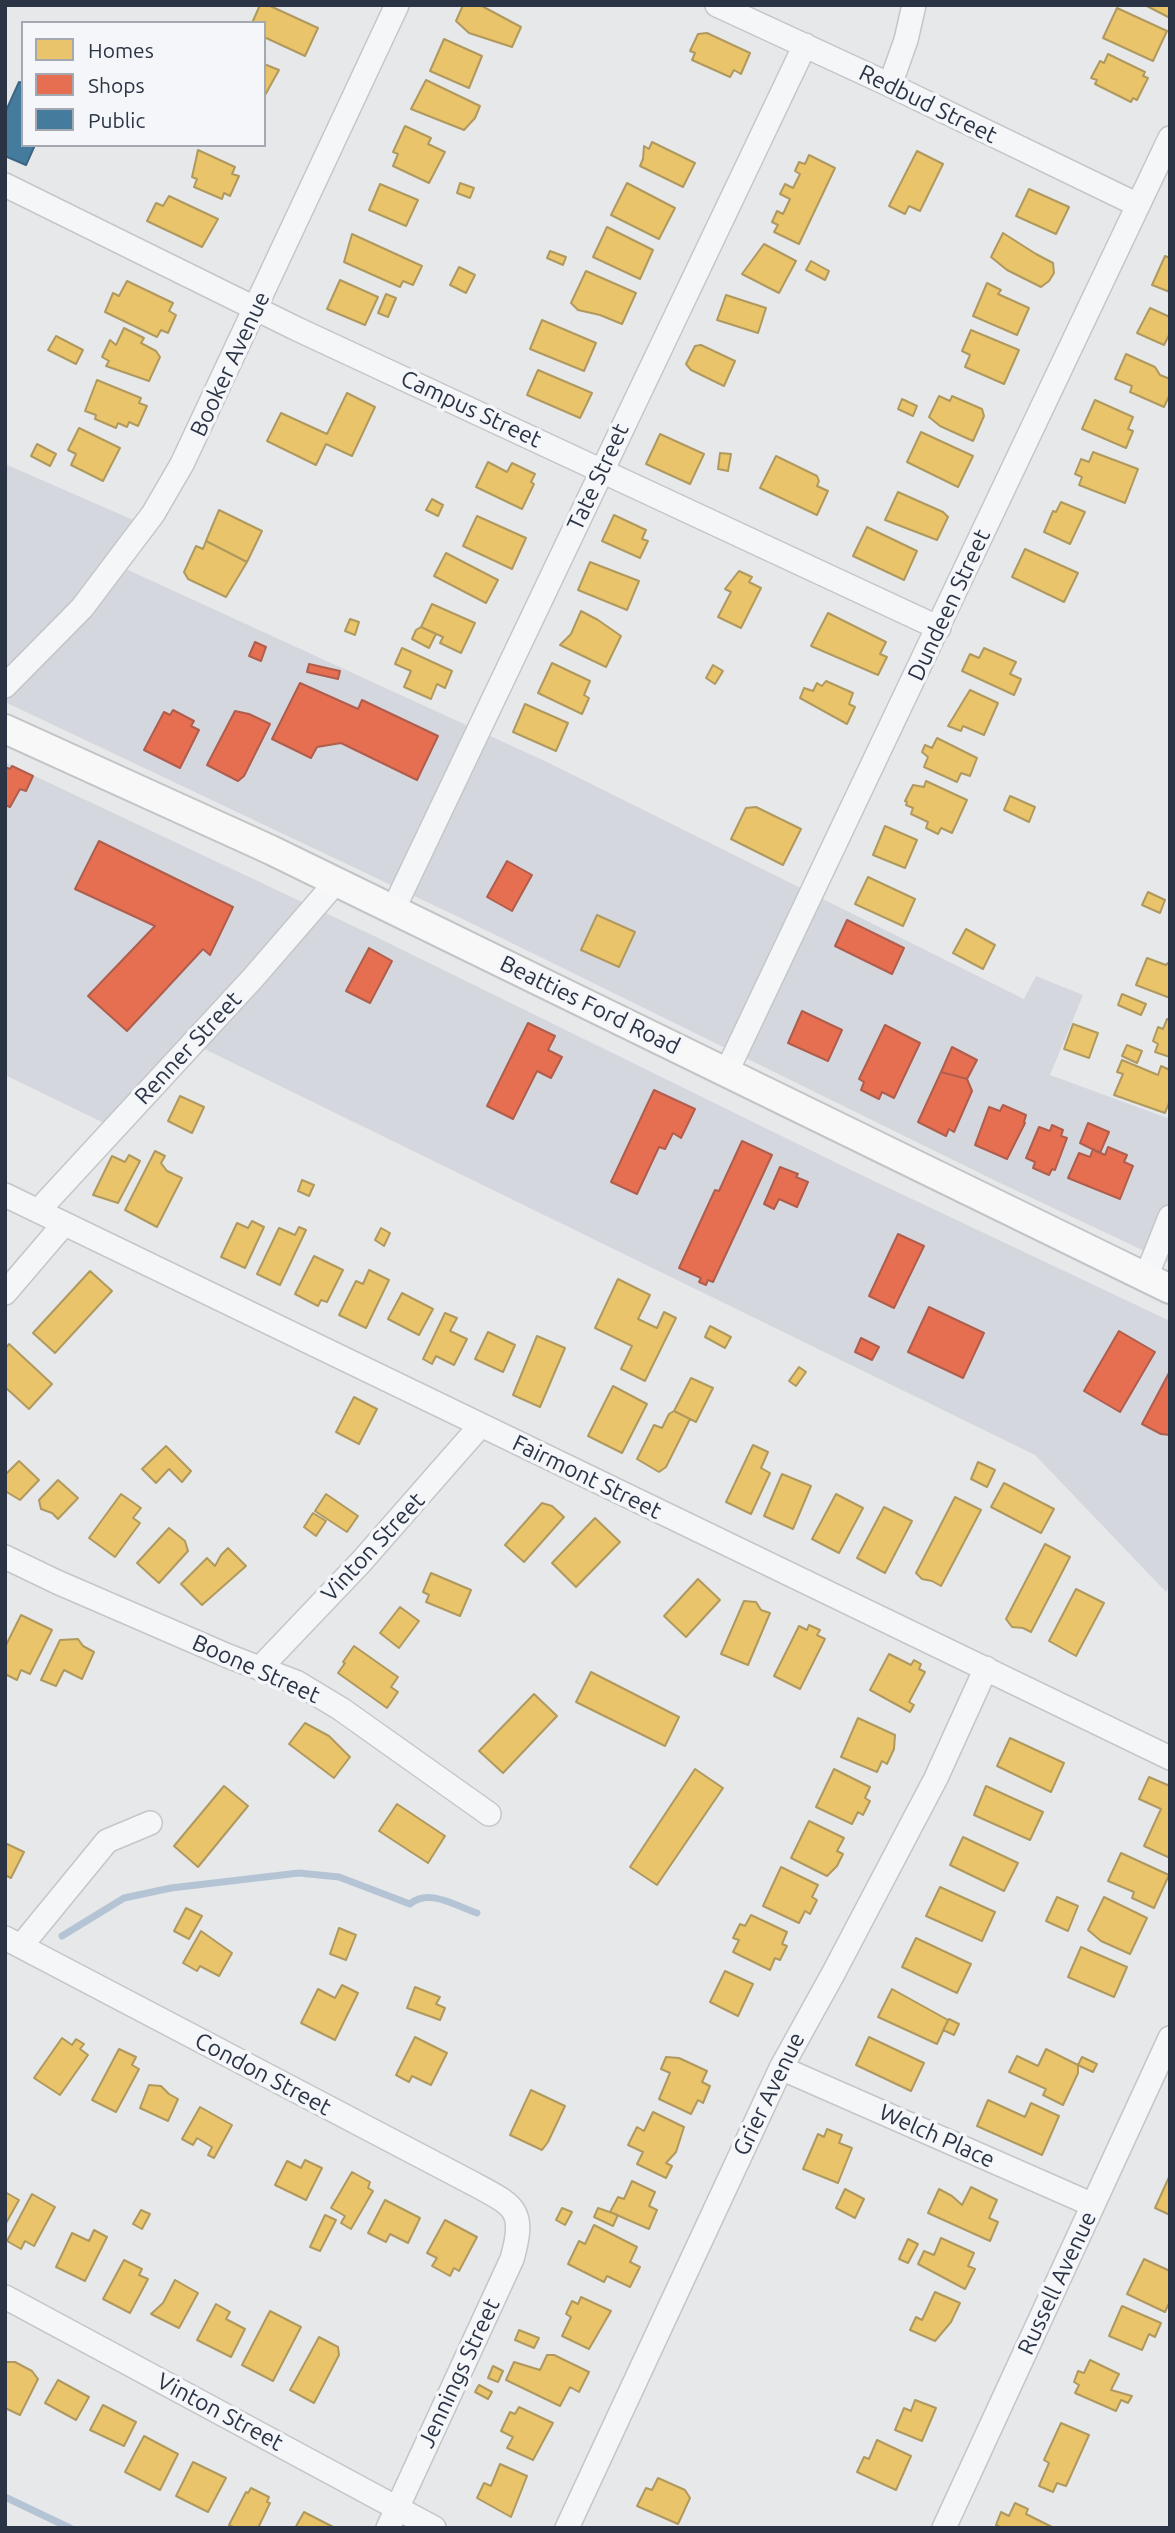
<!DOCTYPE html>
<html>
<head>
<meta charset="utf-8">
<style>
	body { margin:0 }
	#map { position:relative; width:1175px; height:2533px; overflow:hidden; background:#e6e8ea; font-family:Ubuntu,sans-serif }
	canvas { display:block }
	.frame { position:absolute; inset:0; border:7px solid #2b3445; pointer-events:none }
	.legend { position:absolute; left:21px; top:21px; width:245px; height:126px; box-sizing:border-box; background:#f4f6f9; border:2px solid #a4a8b1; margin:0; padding:9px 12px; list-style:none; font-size:21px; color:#2b3445 }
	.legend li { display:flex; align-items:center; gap:14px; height:35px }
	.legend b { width:35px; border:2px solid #a4a8b1 }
</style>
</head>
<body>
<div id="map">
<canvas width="1175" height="2533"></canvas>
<div class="frame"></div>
<ul class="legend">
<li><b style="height:19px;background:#e9c46a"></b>Homes</li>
<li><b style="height:19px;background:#e76f51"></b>Shops</li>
<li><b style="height:19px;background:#457b9d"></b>Public</li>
</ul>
</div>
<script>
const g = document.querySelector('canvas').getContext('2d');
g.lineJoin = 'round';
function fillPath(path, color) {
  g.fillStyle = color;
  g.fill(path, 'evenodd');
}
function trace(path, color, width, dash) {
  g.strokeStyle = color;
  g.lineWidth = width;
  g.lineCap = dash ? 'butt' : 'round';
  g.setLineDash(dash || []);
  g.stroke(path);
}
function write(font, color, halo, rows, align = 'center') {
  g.font = font + ' Ubuntu,sans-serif';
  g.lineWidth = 7;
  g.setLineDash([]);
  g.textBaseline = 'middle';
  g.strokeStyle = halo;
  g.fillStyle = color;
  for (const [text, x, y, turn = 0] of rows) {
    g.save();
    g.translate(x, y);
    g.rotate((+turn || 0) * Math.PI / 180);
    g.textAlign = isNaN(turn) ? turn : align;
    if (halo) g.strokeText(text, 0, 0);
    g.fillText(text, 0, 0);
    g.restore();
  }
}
fillPath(new Path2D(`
	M5 464 147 526 126 569 549 763 1024 999 1036 976 1083 995 1050 1075 1170 1119V1263L998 1182 469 922 5 702Z
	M5 762 368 933 855 1172 1170 1321V1584L1166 1592 1035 1455 186 1040 106 1124 5 1075Z`), '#d4d7dd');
const homes = new Path2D(`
	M260 5H268L318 28 305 56 264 37V23H252Z
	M463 5H480L521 27 512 47 469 33 456 21Z
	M1145 5H1170V18Z
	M1117 8 1167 31 1153 61 1103 38Z
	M707 33 750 53 741 74 734 70 730 77 692 60 695 53 690 51 698 34Z
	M444 39 482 56 469 88 430 71Z
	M1108 54 1145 72 1143 76 1148 78 1137 100 1133 98 1131 102 1095 84 1097 80 1091 78 1100 61 1104 63Z
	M264 64 279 70 264 97Z
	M426 80 480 106 475 118 464 130 411 109Z
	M405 126 431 138 428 144 445 152 429 183 393 166 398 154 393 152Z
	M652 142 695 163 683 187 640 166 643 159 644 146 649 149Z
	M198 150 235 167 232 174 239 176 230 196 224 193 222 199 194 187 197 179 192 177Z
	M917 151 943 164 920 211 909 206 905 214 889 206Z
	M809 155 835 168 799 244 774 232 778 225 772 222 777 211 783 214 790 199 780 194 785 184 793 188 800 174 795 171 799 162 805 164Z
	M460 183 474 188 470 198 457 193Z
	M627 183 675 208 659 239 611 215Z
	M380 184 418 200 406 226 369 210Z
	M1029 189 1069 207 1056 234 1016 216Z
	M169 196 218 219 202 247 147 221 156 203 163 206Z
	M607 227 653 250 640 279 593 257Z
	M1003 233 1036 254 1053 263 1054 273 1049 281 1041 287 1007 270 991 257Z
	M352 234 422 266 413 285 403 281 400 287 344 262Z
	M764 244 796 261 779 293 742 274Z
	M550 251 566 257 563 265 547 258Z
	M1165 256 1170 258V292L1152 285Z
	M811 261 829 271 825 280 806 270Z
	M459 267 475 275 466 293 450 285Z
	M586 271 636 293 622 324 600 315 578 310 571 303Z
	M340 280 378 297 365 325 327 309Z
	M127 281 173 303 169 311 176 315 168 333 161 330 157 337 105 312 113 293 119 296Z
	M987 283 1001 290 998 294 1029 308 1017 335 973 316Z
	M386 294 396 298 388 317 378 313Z
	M726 295 766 308 758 333 717 320Z
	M1150 308 1170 317V333L1164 345 1137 333Z
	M542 320 596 343 584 371 530 349Z
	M124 328 144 338 141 343 156 351 160 357 149 381 106 366 109 361 102 357 110 340 116 345Z
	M971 330 1019 350 1004 384 965 367 970 355 962 351Z
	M56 336 83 350 76 364 48 350Z
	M701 345 735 361 724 386 691 370 686 364 695 346Z
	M1126 354 1155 367 1160 375 1170 379V394L1164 407 1130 392 1132 386 1115 379Z
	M538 370 592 393 580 418 527 395Z
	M97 380 141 398 139 403 147 406 138 426 129 422 127 427 118 423 116 428 95 419 96 415 85 411Z
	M347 393 375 407 352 456 326 444 316 465 267 441 281 413 327 434Z
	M939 396 950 401 952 396 982 409 984 416 973 441 940 426 929 417Z
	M902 399 917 406 913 416 898 409Z
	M1095 400 1133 417 1128 429 1133 431 1126 448 1082 429Z
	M79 428 120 448 103 481 71 465 76 454 68 450Z
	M921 432 973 456 958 487 907 462Z
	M660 434 704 454 690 484 646 464Z
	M37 444 56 454 50 466 31 456Z
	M1093 452 1138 469 1125 503 1079 485 1082 477 1075 474 1081 459 1089 462Z
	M720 453 731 454 728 471 718 469Z
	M776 456 817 476 819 481 817 486 828 491 817 515 760 488Z
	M488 462 507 472 512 463 535 474 531 482 534 484 522 509 476 487Z
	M898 492 943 512 948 517 937 540 885 520Z
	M432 499 443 505 438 516 426 510Z
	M1061 502 1085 512 1070 544 1044 532 1053 511 1056 512Z
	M219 510 262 531 247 562 206 541Z
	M614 515 646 530 642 539 648 541 640 558 602 541Z
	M477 516 526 538 512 569 463 546Z
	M867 527 917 551 904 580 853 556Z
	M206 541 247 562 226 597 188 579 184 572 196 546 203 549Z
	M1025 549 1078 573 1064 602 1012 577Z
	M446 553 498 580 486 603 434 576Z
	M590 562 639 581 627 610 578 590Z
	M739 571 752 577 749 582 761 588 741 628 718 617 731 592 725 589Z
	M432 604 475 623 461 653 440 643 443 637 421 627Z
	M581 611 598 620 621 636 606 667 560 645 571 634Z
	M828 613 886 642 880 654 887 657 878 675 811 646Z
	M350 619 359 622 355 635 345 631Z
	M421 627 436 634 429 648 412 639 416 630Z
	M402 648 452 671 445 688 437 684 431 699 404 687 411 671 395 664Z
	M984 648 1016 662 1010 674 1021 679 1014 695 962 671 970 654 979 658Z
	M552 663 590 681 584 695 589 698 582 714 538 693Z
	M713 665 723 671 715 684 706 678Z
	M826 681 853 693 849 704 855 707 847 724 800 698 804 688 813 691 817 683 822 686Z
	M970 690 998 703 984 735 963 726 961 731 948 726Z
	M525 704 568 723 556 751 513 732Z
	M937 738 977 758 970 776 961 773 957 782 924 767 928 757 922 752 925 745 932 748Z
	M926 781 967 800 952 833 941 828 938 834 926 828 928 822 911 814 913 808 906 805 907 802 905 801 913 785 924 787Z
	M1010 796 1035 807 1029 822 1004 810Z
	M756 807 801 829 783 865 731 839 746 808Z
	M885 826 917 840 905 868 873 855Z
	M868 877 915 899 903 926 855 904Z
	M1148 892 1165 900 1160 913 1142 905Z
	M597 915 635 932 619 967 581 950Z
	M966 929 995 945 983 969 953 953Z
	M1147 958 1166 965 1170 961V998L1136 985Z
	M1122 994 1146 1004 1141 1015 1118 1005Z
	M1167 1019 1170 1020V1057L1155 1052 1158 1044 1153 1041 1158 1027 1163 1029Z
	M1073 1024 1098 1033 1089 1058 1064 1049Z
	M1127 1045 1142 1051 1137 1063 1122 1056Z
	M1122 1060 1158 1075 1161 1066 1170 1070V1100L1165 1113 1114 1095 1123 1074 1117 1072Z
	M180 1096 204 1107 192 1133 168 1121Z
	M155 1151 165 1156 161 1163 167 1171 182 1178 157 1227 125 1210Z
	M129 1155 140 1161 118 1203 93 1195 112 1156 125 1162Z
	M302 1180 314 1185 309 1196 298 1191Z
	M252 1221 264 1227 245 1268 221 1257 237 1223 248 1228Z
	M299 1227 306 1230 280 1285 257 1274 279 1228 295 1235Z
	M381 1228 390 1233 384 1246 375 1240Z
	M314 1256 343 1270 327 1302 321 1300 318 1306 295 1294Z
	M369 1270 389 1280 366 1328 339 1315 356 1281 363 1284Z
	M90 1271 112 1291 55 1353 33 1333Z
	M618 1279 650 1295 638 1319 657 1328 664 1312 676 1318 645 1381 621 1369 632 1346 595 1328Z
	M402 1293 433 1309 419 1335 388 1319Z
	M445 1313 457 1318 450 1331 467 1339 454 1365 436 1356 432 1364 423 1359Z
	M710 1326 731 1337 725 1348 705 1337Z
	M488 1332 515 1345 503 1372 475 1359Z
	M537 1336 565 1348 540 1407 513 1395Z
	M9 1344 52 1384 29 1409 5 1387V1349Z
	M799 1367 806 1372 796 1386 789 1381Z
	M691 1378 713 1388 696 1422 674 1411Z
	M613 1386 647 1404 622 1453 588 1436Z
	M354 1397 377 1409 359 1444 336 1432Z
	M674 1411 690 1419 666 1467 659 1472 637 1459 654 1425 662 1428 669 1414Z
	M753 1445 768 1452 761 1468 770 1473 751 1514 726 1502Z
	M166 1446 191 1471 182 1482 169 1469 156 1483 142 1469Z
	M19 1461 39 1480 20 1500 5 1491V1475Z
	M978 1462 995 1470 987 1487 971 1479Z
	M782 1474 811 1486 793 1529 764 1516Z
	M58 1480 78 1498 58 1519 52 1513 41 1509 39 1500Z
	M1004 1483 1054 1509 1041 1533 991 1507Z
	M121 1494 141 1508 133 1518 140 1523 115 1557 89 1538Z
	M326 1494 358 1516 347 1532 315 1511Z
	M836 1494 863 1508 839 1553 812 1539Z
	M955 1497 981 1510 941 1586 932 1581 922 1579 916 1573Z
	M542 1503 552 1506 564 1517 524 1562 505 1545Z
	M884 1507 912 1521 885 1573 857 1558Z
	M313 1513 326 1521 316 1536 304 1527Z
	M595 1518 620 1542 576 1587 552 1563Z
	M169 1528 185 1541 188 1551 159 1583 137 1563Z
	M1045 1544 1070 1557 1031 1632 1023 1628 1012 1627 1006 1619Z
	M228 1548 246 1566 202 1605 181 1584 207 1558 215 1566 221 1555Z
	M431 1573 471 1590 460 1616 426 1602 429 1595 423 1592Z
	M698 1579 720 1600 686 1637 664 1616Z
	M1076 1589 1104 1603 1076 1656 1049 1641Z
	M744 1601 756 1602 761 1610 770 1613 748 1665 721 1654Z
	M400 1607 419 1621 399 1648 380 1633Z
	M21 1615 52 1630 30 1674 21 1670 17 1680 5 1674V1647Z
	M809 1625 820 1630 817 1635 825 1639 800 1689 774 1676 799 1626 807 1630Z
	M78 1639 83 1646 94 1652 82 1679 64 1670 56 1686 41 1680 60 1640Z
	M354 1646 398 1677 391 1687 398 1692 387 1708 338 1673 345 1663 343 1662Z
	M889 1654 911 1665 914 1660 921 1664 919 1669 925 1672 909 1702 914 1705 910 1712 870 1690Z
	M591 1672 679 1717 665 1746 576 1702Z
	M534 1694 557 1716 503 1773 479 1751Z
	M858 1718 895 1735 894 1749 887 1764 882 1761 877 1772 841 1757Z
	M305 1723 329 1736 350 1757 334 1778 289 1744Z
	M1010 1738 1064 1763 1051 1792 997 1766Z
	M695 1769 723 1788 657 1885 630 1867Z
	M834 1769 870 1787 865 1798 870 1801 863 1815 858 1812 852 1824 816 1807Z
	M1149 1777 1170 1786V1858L1144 1846 1161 1809 1139 1799Z
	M224 1786 248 1806 198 1867 174 1846Z
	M986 1786 1043 1812 1030 1840 974 1815Z
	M397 1804 445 1836 428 1863 379 1831Z
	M809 1821 844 1838 837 1851 843 1854 837 1866 827 1876 791 1858Z
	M963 1837 1018 1863 1004 1891 950 1865Z
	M5 1843 24 1852 11 1878 5 1875Z
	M1121 1853 1169 1875 1154 1908 1132 1898 1134 1892 1108 1881Z
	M781 1867 818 1885 812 1897 817 1900 810 1914 805 1911 799 1923 763 1906Z
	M940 1887 995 1912 982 1941 926 1916Z
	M1057 1897 1078 1906 1068 1931 1046 1921Z
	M1104 1897 1147 1918 1130 1954 1101 1941 1088 1930Z
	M186 1908 202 1916 189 1939 174 1931Z
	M751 1915 787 1932 782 1944 787 1946 780 1960 775 1958 770 1970 733 1952 739 1940 733 1938 740 1924 745 1926Z
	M339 1928 356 1935 346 1960 330 1954Z
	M201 1931 232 1953 219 1976 200 1966 197 1971 183 1963Z
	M916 1938 971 1964 957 1993 902 1967Z
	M1081 1947 1127 1967 1114 1997 1068 1977Z
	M725 1971 753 1984 738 2016 710 2002Z
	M342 1985 358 1993 335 2040 301 2023 318 1989 335 1998Z
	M415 1987 440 1997 436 2004 445 2008 440 2020 407 2008Z
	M892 1989 948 2020 937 2044 878 2017Z
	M949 2019 959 2024 954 2035 943 2030Z
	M415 2037 447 2053 431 2085 412 2076 409 2082 396 2075Z
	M869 2037 924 2063 911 2091 856 2065Z
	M62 2038 72 2045 76 2039 84 2044 80 2049 88 2055 60 2095 34 2078Z
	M119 2049 136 2057 132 2065 139 2069 116 2112 92 2100Z
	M1046 2049 1078 2065V2073L1063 2105 1043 2095 1046 2089 1009 2072 1017 2056 1038 2066Z
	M666 2057 679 2058 707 2071 702 2082 710 2086 703 2103 698 2100 691 2114 659 2099 670 2073 661 2069Z
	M1082 2057 1097 2064 1093 2072 1078 2065Z
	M149 2085 161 2086 169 2094 178 2099 168 2121 140 2108Z
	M531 2090 565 2106 548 2142 542 2150 510 2135Z
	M988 2100 1025 2117 1031 2103 1059 2116 1042 2155 977 2126Z
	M200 2107 232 2125 214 2158 208 2155 212 2147 197 2138 193 2145 182 2139Z
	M653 2112 684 2127 676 2152 666 2163 672 2166 666 2178 637 2164 643 2152 628 2145 637 2127 644 2131Z
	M827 2129 842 2135 839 2143 852 2148 838 2183 803 2169 818 2134 824 2137Z
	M305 2160 322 2168 306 2200 275 2185 287 2161 301 2168Z
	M352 2172 370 2182 368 2188 373 2191 351 2229 341 2223 345 2216 331 2208Z
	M1170 2175V2215L1155 2208Z
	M632 2181 655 2192 649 2206 657 2210 649 2229 610 2212 618 2197 624 2199Z
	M971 2187 997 2200 989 2218 998 2222 990 2241 928 2213 939 2189 952 2196 962 2205Z
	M845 2189 864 2199 855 2218 836 2208Z
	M5 2192 19 2200 5 2225Z
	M32 2194 55 2207 34 2246 25 2241 21 2249 7 2241Z
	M385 2200 420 2218 408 2243 390 2234 386 2242 368 2233Z
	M562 2208 572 2212 565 2225 556 2220Z
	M598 2208 618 2215 613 2226 594 2217Z
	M141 2210 150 2214 142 2229 133 2224Z
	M325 2215 336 2220 320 2251 310 2247Z
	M445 2220 477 2237 459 2271 454 2268 450 2276 432 2266 437 2258 427 2253Z
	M594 2225 637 2247 630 2262 640 2267 630 2287 607 2276 604 2282 568 2264 579 2241 585 2244Z
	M94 2230 107 2237 85 2281 56 2267 72 2233 89 2241Z
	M941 2238 974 2253 968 2266 975 2269 965 2289 918 2264 924 2251 934 2255Z
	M908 2239 918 2244 908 2263 899 2259Z
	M1144 2259 1170 2271V2301L1165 2312 1127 2294Z
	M124 2260 142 2269 139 2275 148 2279 130 2313 103 2299Z
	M175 2280 198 2293 179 2328 151 2314 163 2303Z
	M935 2292 960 2303 951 2322 935 2341 910 2330 916 2317 922 2320Z
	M581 2297 611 2311 589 2349 562 2336 571 2317 566 2314 572 2301 578 2304Z
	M216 2304 230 2312 226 2319 245 2329 231 2357 197 2340Z
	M1122 2306 1161 2323 1155 2337 1149 2334 1142 2350 1109 2336Z
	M270 2311 301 2327 273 2381 242 2365Z
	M519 2330 539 2338 534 2348 515 2340Z
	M319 2337 338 2347 339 2355 314 2403 290 2390Z
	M547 2355H554L589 2372 579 2392 570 2387 560 2406 506 2380 514 2362 540 2370Z
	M1090 2360 1119 2374 1111 2390 1132 2396 1128 2403 1121 2400 1116 2411 1075 2393 1079 2385 1074 2382 1078 2371 1084 2373Z
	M5 2362H15L32 2371 38 2379 20 2415 5 2408Z
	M493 2366 503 2371 498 2382 488 2378Z
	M58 2380 89 2397 76 2420 45 2403Z
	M479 2385 492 2392 488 2399 475 2392Z
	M915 2400 936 2408 922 2441 895 2430 904 2408 911 2411Z
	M103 2405 136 2422 124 2446 90 2430Z
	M519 2407 553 2423 533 2460 507 2448 513 2437 501 2431 510 2412 515 2414Z
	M1061 2423 1089 2435 1066 2486 1057 2483 1053 2492 1039 2486 1049 2463 1044 2460Z
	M144 2436 178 2454 160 2490 125 2472Z
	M877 2440 911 2456 896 2490 857 2472 864 2457 869 2459Z
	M193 2462 226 2478 208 2512 176 2496Z
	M500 2464 527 2476 511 2517 477 2498 484 2483 491 2486Z
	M658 2478 685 2490 690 2498 678 2524 637 2506 646 2488 652 2490Z
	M251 2488 269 2497 267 2502 270 2503 258 2528H235L229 2525 246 2492 248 2493Z
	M1015 2503 1028 2509 1026 2514 1054 2528H1002L996 2525 1001 2512 1009 2516Z
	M304 2512 335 2528H295Z`);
fillPath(homes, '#e9c46a');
trace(homes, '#b0995f', 2);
const shops = new Path2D(`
	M255 642 266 647 261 661 249 656Z
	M309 664 340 671 338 679 307 672Z
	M300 683 358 709 362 700 438 736 417 780 341 743 317 747 311 758 272 739Z
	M173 710 194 721 191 726 199 730 180 768 144 750 164 712 170 715Z
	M235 711 249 714 270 724 244 776 238 781 207 765Z
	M12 766 33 776 26 791 20 789 10 807 5 805V767L10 769Z
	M99 841 233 907 210 955 203 949 127 1031 88 996 155 926 75 889Z
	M507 861 532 875 512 911 487 897Z
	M847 920 904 948 892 974 835 946Z
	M369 948 392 961 370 1003 346 991Z
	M802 1011 842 1030 828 1061 788 1043Z
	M528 1023 555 1036 548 1050 562 1057 551 1078 537 1071 513 1119 487 1106Z
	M885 1025 920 1043 894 1098 882 1092 879 1099 861 1090 864 1082 859 1079Z
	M952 1047 977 1060 967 1079 941 1072Z
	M941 1072 967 1079 972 1091 954 1132 949 1129 946 1136 918 1122Z
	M654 1090 695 1109 681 1138 673 1133 665 1149 659 1147 637 1194 611 1182Z
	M1003 1105 1026 1115 1024 1122 1025 1123 1007 1159 975 1145 989 1107 1000 1111Z
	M1088 1123 1109 1132 1100 1153 1080 1143Z
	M1052 1125 1063 1130 1061 1136 1067 1138 1055 1170 1052 1169 1049 1175 1033 1168 1035 1162 1026 1158 1039 1127 1050 1131Z
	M742 1141 772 1155 713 1282 708 1280 706 1285 699 1282 701 1278 679 1268 715 1190 719 1191Z
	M1108 1147 1127 1155 1124 1162 1133 1166 1120 1199 1068 1178 1079 1153 1090 1157 1093 1149 1105 1155Z
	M780 1167 798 1174 796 1177 808 1182 797 1207 779 1199 774 1209 764 1204Z
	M898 1234 924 1246 894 1308 869 1296Z
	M929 1307 984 1333 963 1378 908 1352Z
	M1119 1331 1155 1352 1120 1412 1084 1391Z
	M861 1338 879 1347 872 1360 855 1352Z
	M1170 1371V1435L1161 1434 1142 1424Z`);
fillPath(shops, '#e76f51');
trace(shops, '#af5d4d', 2);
const public = new Path2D(`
	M19 82 23 83V145H35L26 165 5 156V113Z`);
fillPath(public, '#457b9d');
trace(public, '#3d6683', 2);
trace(new Path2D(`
	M62 1936 124 1898 171 1888 299 1873 339 1877 410 1904C429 1888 456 1906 477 1913
	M5 2497 70 2528`), '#b4c4d5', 7);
const minor = new Path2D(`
	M717 5 890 85 1138 205
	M890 85 906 40 914 5
	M5 185 297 329 939 628
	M5 686 82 608 153 514 182 464 397 5
	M393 910 805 45
	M727 1071 1170 138
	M5 1195 1170 1758
	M38 1211 253 978 336 882
	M1146 1277 1170 1217
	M5 1293 64 1224
	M5 1557 57 1582 228 1656 298 1683 341 1709 489 1814
	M261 1667 361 1562 481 1425
	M5 1938 474 2184C515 2206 526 2210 512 2259L388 2528
	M21 1946 107 1841 150 1823
	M781 2068 1093 2205
	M5 2297 434 2528
	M567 2528 781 2068 833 1974 936 1778 986 1668
	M944 2528 1170 2038`);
const major = new Path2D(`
	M5 729 271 850 1170 1289`);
trace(minor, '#c4c6c8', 26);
trace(major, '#c2c5c8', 32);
trace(minor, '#f5f6f7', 23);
trace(major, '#f8f8f8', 28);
write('23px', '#2b3445', '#f4f6f9', [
	["Redbud Street",928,104,26],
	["Booker Avenue",230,364,-65],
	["Campus Street",471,409,25],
	["Tate Street",598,477,-65],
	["Dundeen Street",949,605,-65],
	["Beatties Ford Road",590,1005,26],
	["Renner Street",188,1048,-47],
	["Fairmont Street",587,1477,26],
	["Vinton Street",373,1547,-47],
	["Boone Street",256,1669,24],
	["Condon Street",263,2074,28],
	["Grier Avenue",769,2094,-64],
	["Welch Place",937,2136,24],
	["Russell Avenue",1057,2283,-65],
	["Jennings Street",459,2373,-65],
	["Vinton Street",220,2412,28]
]);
</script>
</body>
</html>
